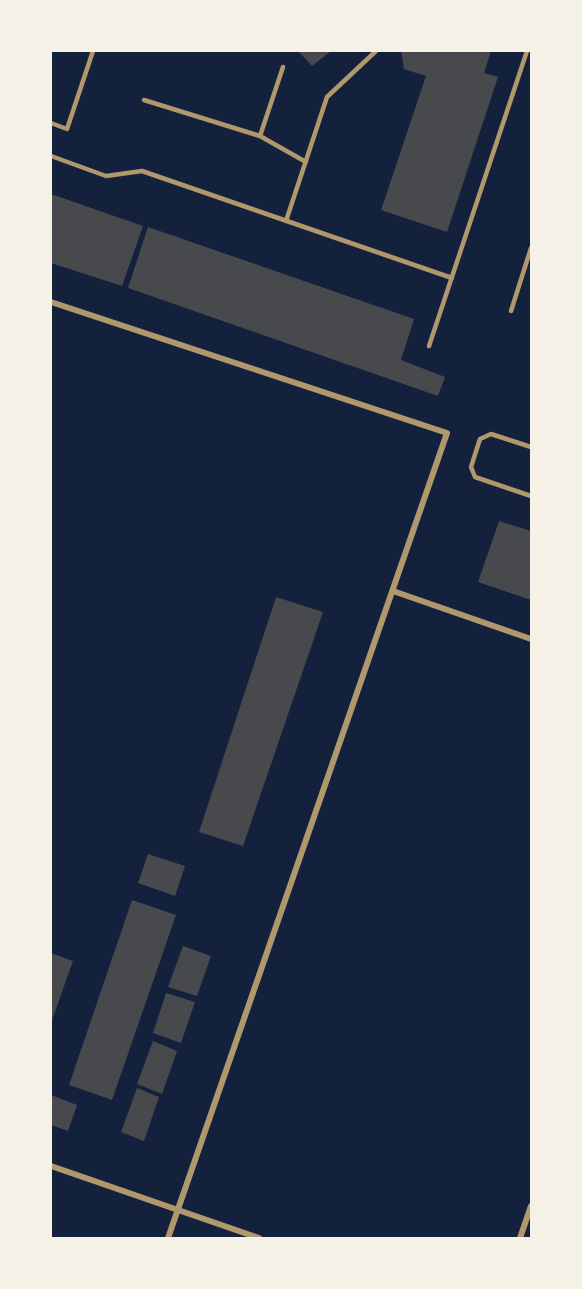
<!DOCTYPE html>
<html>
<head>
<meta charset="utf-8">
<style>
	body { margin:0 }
	#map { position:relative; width:582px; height:1289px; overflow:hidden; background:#14213d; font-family:"Open Sans",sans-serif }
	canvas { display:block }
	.frame { position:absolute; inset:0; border:52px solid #f6f1e7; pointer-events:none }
</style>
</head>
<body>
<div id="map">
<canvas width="582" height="1289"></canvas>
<div class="frame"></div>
</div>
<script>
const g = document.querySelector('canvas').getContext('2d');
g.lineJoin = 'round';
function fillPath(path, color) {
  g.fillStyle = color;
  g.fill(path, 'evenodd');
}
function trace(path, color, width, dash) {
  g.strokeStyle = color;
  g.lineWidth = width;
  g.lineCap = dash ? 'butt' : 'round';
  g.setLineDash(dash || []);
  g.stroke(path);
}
fillPath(new Path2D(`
	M298 51H331L312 66Z
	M401 51H491L484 73 498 77 447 232 381 210 426 76 404 69Z
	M51 194 143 226 122 286 51 263Z
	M148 227 414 319 401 360 445 377 438 396 128 288Z
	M499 521 531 531V600L478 582Z
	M276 597 323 612 243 846 199 832Z
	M148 854 185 866 175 896 138 883Z
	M132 900 176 915 112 1100 69 1085Z
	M183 946 211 956 197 996 168 987Z
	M51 953 73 961 51 1023Z
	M166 993 195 1002 181 1043 153 1033Z
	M153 1041 177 1051 162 1094 137 1084Z
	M137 1088 159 1097 144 1141 121 1132Z
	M51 1095 77 1105 68 1131 51 1125Z`), '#48494c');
trace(new Path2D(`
	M144 100 260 136 306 162
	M51 123 67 129 93 51
	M260 136 283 67
	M51 156 106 176 142 171 452 278
	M286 221 327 97 376 51
	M511 311 531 248
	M429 346 527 51
	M531 447 491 434 480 439 471 467 475 477 531 496`), '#b1986c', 4.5);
trace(new Path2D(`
	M51 302 447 433 168 1238
	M393 591 531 639
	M51 1166 259 1238
	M520 1238 531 1206`), '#b1986c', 6);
</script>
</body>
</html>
